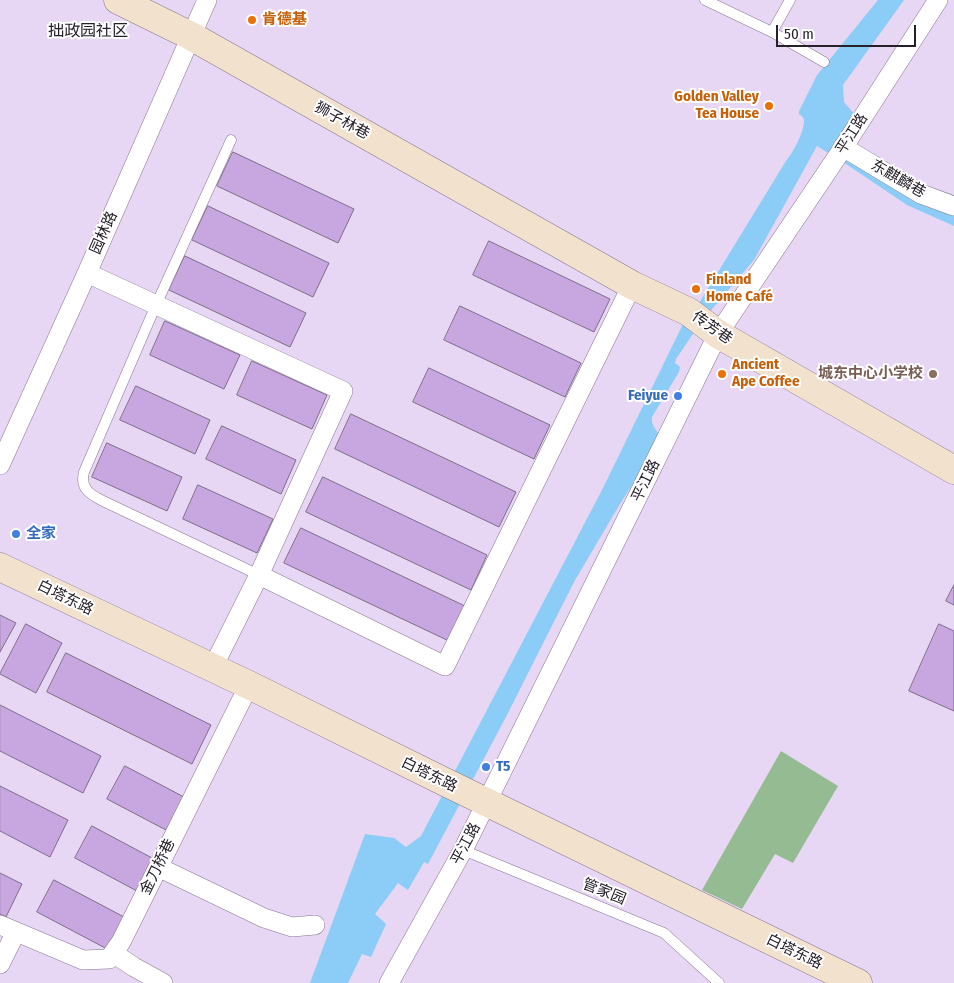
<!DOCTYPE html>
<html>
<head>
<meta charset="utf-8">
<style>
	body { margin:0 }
	#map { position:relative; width:954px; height:983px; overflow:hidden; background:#e7d7f4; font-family:"Fira Sans Condensed",sans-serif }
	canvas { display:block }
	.scale { position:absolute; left:776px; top:25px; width:140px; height:22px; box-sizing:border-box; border:2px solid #26202a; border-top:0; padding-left:6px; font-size:15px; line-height:18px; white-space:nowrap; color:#26202a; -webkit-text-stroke:4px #fff; paint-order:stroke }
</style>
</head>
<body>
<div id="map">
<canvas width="954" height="983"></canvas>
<div class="scale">50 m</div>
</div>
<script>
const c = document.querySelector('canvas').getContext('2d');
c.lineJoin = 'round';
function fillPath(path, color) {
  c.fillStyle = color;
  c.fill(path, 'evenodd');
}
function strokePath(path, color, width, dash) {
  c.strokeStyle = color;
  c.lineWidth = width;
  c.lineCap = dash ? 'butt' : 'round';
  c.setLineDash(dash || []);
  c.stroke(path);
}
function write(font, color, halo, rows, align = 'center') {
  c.font = font + ' "Fira Sans Condensed","Noto Sans SC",sans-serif';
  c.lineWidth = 4;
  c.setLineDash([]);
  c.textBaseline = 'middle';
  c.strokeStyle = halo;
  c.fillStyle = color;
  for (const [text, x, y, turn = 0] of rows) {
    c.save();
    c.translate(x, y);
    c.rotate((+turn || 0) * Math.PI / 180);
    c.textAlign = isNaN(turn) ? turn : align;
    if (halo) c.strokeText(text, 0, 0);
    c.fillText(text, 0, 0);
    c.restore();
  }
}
const green = new Path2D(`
	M781 751 838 786 793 863 775 854 742 909 702 890Z`);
const water = new Path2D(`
	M878 0H904L843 85 844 102 856 116 837 142 954 213V226L907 205 846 164 817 146 754 260 701 322 676 359 675 363 680 367 679 372 652 417C651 424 655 429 660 435L657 445 617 509 574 582 507 715 428 864 424 862 408 890 398 883 375 914 386 924 371 957 362 954 348 983H310L365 834 394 838 406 847 421 836 603 488 684 322 696 308 786 161C793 153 805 130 804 120 803 117 802 116 799 114V111L817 75Z`);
const building = new Path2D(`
	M233 152 354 209 338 243 217 186Z
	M208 206 329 263 313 297 192 240Z
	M489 241 610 299 594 332 473 275Z
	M185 256 306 313 290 347 169 290Z
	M460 306 581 363 565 397 444 340Z
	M165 321 240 355 224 389 150 355Z
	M252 361 327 395 312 429 237 395Z
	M429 368 550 425 534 459 413 402Z
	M136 386 210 420 195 454 120 420Z
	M351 414 516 492 499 527 335 449Z
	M222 426 296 460 281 494 206 459Z
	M107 443 182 477 167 511 92 477Z
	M323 477 487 555 471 590 306 512Z
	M198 485 273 519 257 553 183 519Z
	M301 528 465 606 449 641 284 563Z
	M954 585V605L946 601Z
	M0 615 16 623 0 652Z
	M26 624 62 643 36 693 0 674Z
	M939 624 954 631V711L909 691Z
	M66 653 211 725 192 764 47 692Z
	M0 705 101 756 83 793 0 751Z
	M125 766 184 797 166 830 107 799Z
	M0 786 68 820 50 857 0 831Z
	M92 826 154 859 137 891 75 858Z
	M0 873 22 884 6 917 0 914Z
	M54 880 126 918 109 950 37 912Z`);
const lane = new Path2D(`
	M705 0 772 32 824 62
	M772 32 790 0
	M231 140 156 305 84 472C80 488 89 494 103 501L259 575
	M463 850 664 933 719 983`);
const street = new Path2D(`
	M843 147 921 194 954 206
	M87 273 343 391 259 575 212 669
	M0 465 87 273 207 0
	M259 575 445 666 632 285
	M158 867 264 918 292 927 315 925
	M0 925 83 960 109 959 121 942 249 685
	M113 953 134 967 163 983
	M0 964 16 932
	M389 983 463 850 718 334 843 148 938 0`);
const secondary = new Path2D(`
	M118 0 191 36 632 285 689 312 718 334 954 470
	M0 567 249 685 447 783 858 983`);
const markers = [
	[252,20,5,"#e8710a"],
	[769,106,5,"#e8710a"],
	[696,289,5,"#e8710a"],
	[722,374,5,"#e8710a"],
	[933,374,5,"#8d6e63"],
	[678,396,5,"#3f7fe0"],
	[16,534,5,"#3f7fe0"],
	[486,767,5,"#3f7fe0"]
];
const foodNames = [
	["肯德基",262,20],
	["Golden Valley",759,97,"right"],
	["Tea House",759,114,"right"],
	["Finland",706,280],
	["Home Café",706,297],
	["Ancient",732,365],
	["Ape Coffee",732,382]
];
const streetNames = [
	["狮子林巷",342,121,29],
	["平江路",852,134,-57],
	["东麒麟巷",898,179,30],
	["园林路",104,233,-66],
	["传芳巷",712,328,35],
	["平江路",646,481,-64],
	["白塔东路",65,598,26],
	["白塔东路",429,775,26],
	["平江路",466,844,-62],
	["金刀桥巷",158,867,-64],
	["管家园",604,892,22],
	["白塔东路",794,952,26]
];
const educationNames = [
	["城东中心小学校",923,374]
];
const shopNames = [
	["Feiyue",668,396,"right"],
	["全家",26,534],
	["T5",496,767]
];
const neighbourhoodNames = [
	["拙政园社区",88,32]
];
fillPath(green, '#94bb91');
fillPath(water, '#8bcdf6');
fillPath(building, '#c8a6e0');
strokePath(building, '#7d6e88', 1);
strokePath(lane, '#867791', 11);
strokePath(street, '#867791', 20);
strokePath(secondary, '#867791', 29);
strokePath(lane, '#fff', 10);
strokePath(street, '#fff', 19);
strokePath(secondary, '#f2e1cc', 28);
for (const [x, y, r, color] of markers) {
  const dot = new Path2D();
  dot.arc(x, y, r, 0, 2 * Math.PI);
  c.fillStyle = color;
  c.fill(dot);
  strokePath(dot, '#fff', 2);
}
write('bold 15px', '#c56008', '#fff', foodNames, 'left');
write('15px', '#26202a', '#fff', streetNames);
write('bold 15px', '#785e54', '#fff', educationNames, 'right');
write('bold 15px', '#366cbe', '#fff', shopNames, 'left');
write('16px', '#26202a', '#fff', neighbourhoodNames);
</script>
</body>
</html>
